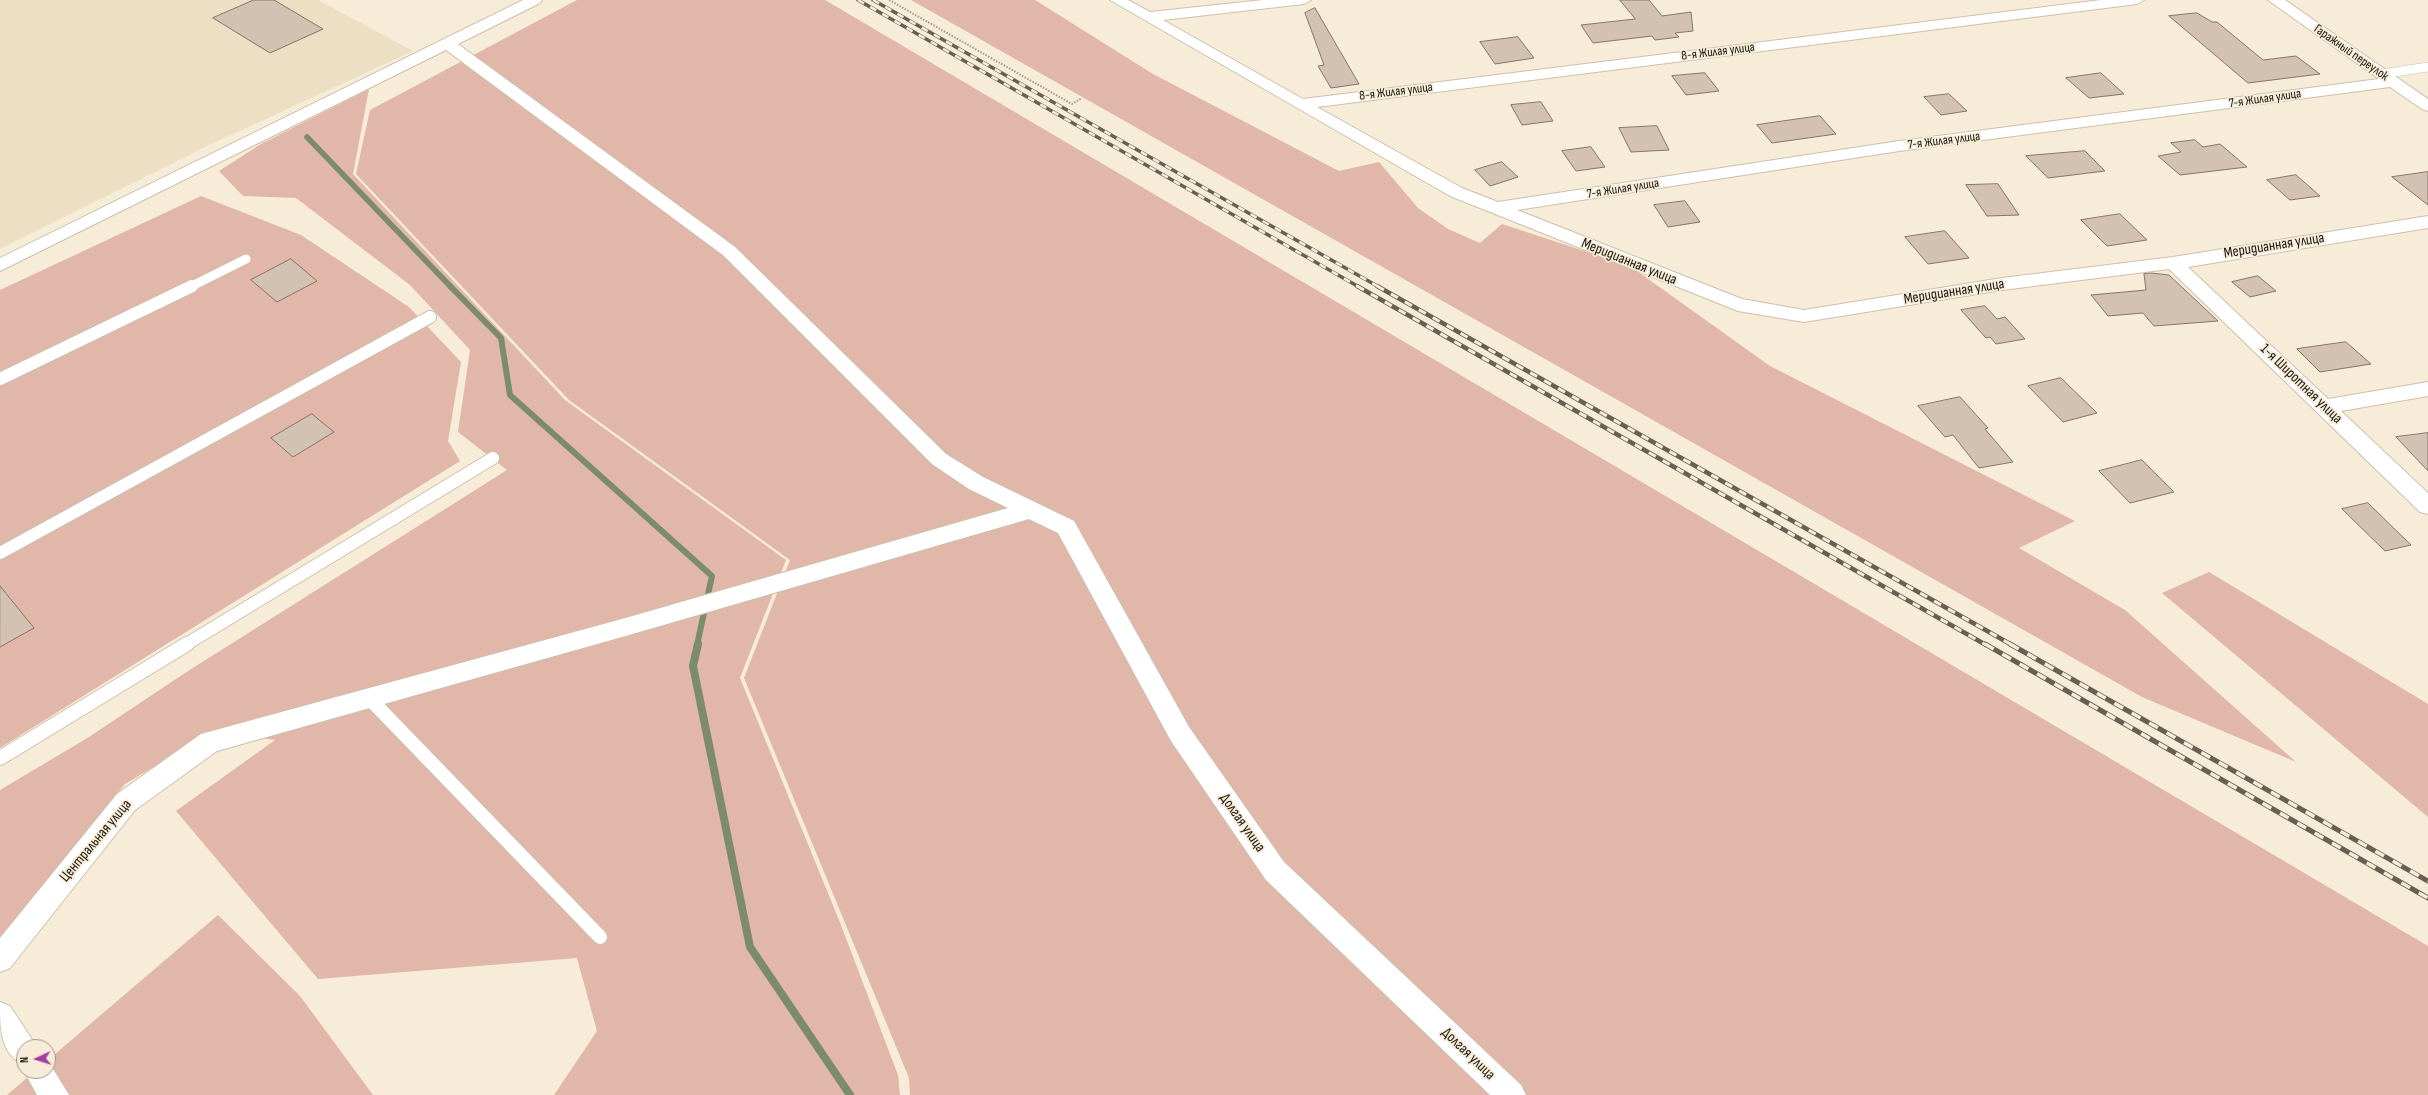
<!DOCTYPE html>
<html>
<head>
<meta charset="utf-8">
<style>
	body { margin:0 }
	#map { position:relative; width:2428px; height:1095px; overflow:hidden; background:#f6ecd8; font-family:"Sofia Sans Condensed",sans-serif }
	canvas { display:block }
	.north { position:absolute; left:16px; top:1039px; width:40px; height:40px; box-sizing:border-box; background:#f6ecd8; border:1px solid #9e9688; border-radius:50%; rotate:266deg; font-size:11px; font-weight:700; line-height:16px; text-align:center; color:#1a160f }
	.north::after { content:''; display:block; margin:auto; width:14px; height:18px; background:#a23ea3; clip-path:polygon(50% 0,100% 100%,50% 72%,0 100%) }
</style>
</head>
<body>
<div id="map">
<canvas width="2428" height="1095"></canvas>
<div class="north">N</div>
</div>
<script>
const c = document.querySelector('canvas').getContext('2d');
c.lineJoin = 'round';
function fillPath(path, color) {
  c.fillStyle = color;
  c.fill(path, 'evenodd');
}
function strokePath(path, color, width, dash) {
  c.strokeStyle = color;
  c.lineWidth = width;
  c.lineCap = dash ? 'butt' : 'round';
  c.setLineDash(dash || []);
  c.stroke(path);
}
function write(font, color, halo, rows, align = 'center') {
  c.font = font + ' "Sofia Sans Condensed",sans-serif';
  c.lineWidth = 3.5;
  c.setLineDash([]);
  c.textBaseline = 'middle';
  c.strokeStyle = halo;
  c.fillStyle = color;
  for (const [text, x, y, turn = 0] of rows) {
    c.save();
    c.translate(x, y);
    c.rotate((+turn || 0) * Math.PI / 180);
    c.textAlign = isNaN(turn) ? turn : align;
    if (halo) c.strokeText(text, 0, 0);
    c.fillText(text, 0, 0);
    c.restore();
  }
}
const built = new Path2D(`
	M0 0H318L413 51 203 148 0 249Z`);
const green = new Path2D(`
	M577 0H825L2428 946V1095H910L909 1078 744 678 790 560 569 400 356 174 370 110Z
	M911 0H1035L1153 74 1339 171 1379 162 1418 208 1448 229 1480 243 1502 224 1630 266 1770 366 2075 521 2019 548 2125 610 2296 762 2142 697Z
	M369 89 353 174 565 400 786 560 740 678 839 920 898 1075 900 1095H554L597 1031 577 958 318 979 176 811 275 740 212 732 125 784 0 939V790L89 737 188 671 507 470 458 432 470 350 410 285 296 198 243 196 219 171 261 144Z
	M201 196 301 235 409 307 461 362 448 441 460 461 0 748V290Z
	M2209 572 2428 704V817L2162 593Z
	M218 915 300 996 373 1095H7L35 1071H48V1060Z`);
const streamFar2 = new Path2D(`
	M307 137 451 287`);
const streamFar1 = new Path2D(`
	M450 286 501 338 510 395 712 576 697 645`);
const stream = new Path2D(`
	M698 644 693 666 750 947 850 1095`);
const building = new Path2D(`
	M254 0H274L323 29 270 53 213 18Z
	M1620 0H1649L1662 16 1691 12 1693 31 1675 33 1679 37 1655 40 1652 36 1593 43 1581 25 1635 19Z
	M1315 8 1359 84 1331 88 1318 66 1324 65 1305 13Z
	M2197 13 2212 22H2217L2263 60 2296 56 2320 74 2248 83 2169 16Z
	M1518 37 1534 58 1495 64 1480 42Z
	M1705 73 1719 91 1686 95 1672 76Z
	M2101 73 2124 94 2089 98 2066 78Z
	M1949 94 1967 111 1941 115 1924 97Z
	M1541 102 1553 121 1522 125 1511 105Z
	M1820 116 1836 134 1772 143 1757 125Z
	M1657 126 1669 150 1631 152 1619 128Z
	M2195 140 2203 147 2220 144 2247 167 2180 175 2158 156 2181 152 2171 143Z
	M1591 147 1605 167 1576 171 1562 151Z
	M2085 151 2105 171 2048 178 2026 156Z
	M1502 162 1518 177 1490 186 1475 170Z
	M2428 172V205L2392 177Z
	M2296 175 2320 196 2290 200 2267 180Z
	M1998 184 2019 215 1987 216 1966 185Z
	M1685 201 1700 222 1668 227 1654 205Z
	M2120 214 2147 240 2107 246 2081 220Z
	M1945 231 1969 258 1928 264 1905 237Z
	M291 259 317 281 277 302 251 280Z
	M2151 273 2169 275 2218 321 2154 326 2143 313 2108 316 2091 295 2146 290 2144 274Z
	M2258 276 2276 291 2250 297 2232 282Z
	M1985 306 1997 319 2005 317 2025 339 1996 344 1990 337 1986 338 1961 310Z
	M2346 342 2371 364 2320 372 2297 349Z
	M2061 378 2097 413 2063 422 2028 386Z
	M1960 397 1988 428 1985 429 2013 462 1979 468 1953 435 1945 437 1918 406Z
	M312 414 334 432 293 457 271 438Z
	M2428 433V471L2396 437Z
	M2142 460 2174 492 2130 503 2099 471Z
	M2368 503 2411 545 2385 551 2342 509Z
	M0 586 34 628 0 647Z`);
const path = new Path2D(`
	M889 0 1072 104 1082 98`);
const laneFar2 = new Path2D(`
	M2382 74 2428 67
	M190 287 246 259`);
const laneFar1 = new Path2D(`
	M0 379 192 286
	M0 553 430 317
	M185 645 493 458`);
const lane = new Path2D(`
	M369 698 600 937
	M0 758 187 644`);
const street = new Path2D(`
	M523 0H542L540 3 458 44 735 247 946 454 983 477 1074 521 1189 727 1284 862 1521 1085 1526 1095H1490L1266 880 1171 741 1058 533 1029 519 622 637 217 751 135 810 10 968 0 972V938L117 794 201 734 622 619 1008 508 969 489 932 464 723 255 446 50 0 271V258Z
	M1110 0H1128L1150 12 1263 0H1311L1304 4 1163 20 1303 99 2101 0H2144L2137 4 1317 107 1462 188 1498 202 1899 141 2379 79 2268 0H2285L2428 99V111L2422 109 2390 87 1899 151 1517 210 1742 299 1804 310 2002 278 2173 257 2428 216V228L2188 267 2328 399 2428 382V396L2341 411 2428 493V514L2420 512 2169 269 2002 290 1804 322 1738 311 1450 196Z
	M0 1002 10 1006 37 1047H24V1065C0 1054 0 1028 0 1002Z
	M48 1061 69 1095H37L24 1071V1070L48 1071Z`);
const railFar2 = new Path2D(`
	M858 0 1359 287
	M873 0 1379 287`);
const railFar1 = new Path2D(`
	M1357 286 1986 645
	M1377 286 2012 645`);
const rail = new Path2D(`
	M1985 644 2428 898
	M2010 644 2428 881`);
const farStreetnames = [
	["8-я Жилая улица",1718,52,-7],
	["Гаражный переулок",2351,53,35],
	["8-я Жилая улица",1396,92,-7],
	["7-я Жилая улица",2265,99,-8],
	["7-я Жилая улица",1944,141,-7],
	["7-я Жилая улица",1623,189,-9]
];
const streetNames = [
	["Меридианная улица",2274,246,-9],
	["Меридианная улица",1629,262,22],
	["Меридианная улица",1954,292,-9],
	["1-я Широтная улица",2301,384,44],
	["Долгая улица",1242,823,55],
	["Центральная улица",96,841,-50],
	["Долгая улица",1468,1054,44]
];
fillPath(built, '#ecdfc4');
fillPath(green, '#e1b7aa');
strokePath(streamFar2, '#7c8c6b', 5.5);
strokePath(streamFar1, '#7c8c6b', 6);
strokePath(stream, '#7c8c6b', 8);
fillPath(building, '#d3c1b2');
strokePath(building, '#857567', 1);
strokePath(laneFar2, '#cbc1ae', 10);
strokePath(laneFar1, '#cbc1ae', 14);
strokePath(lane, '#cbc1ae', 16);
strokePath(street, '#cbc1ae', 2);
strokePath(path, '#a29a8b', 2, [1.5, 1.5]);
strokePath(laneFar2, '#fff', 9);
strokePath(laneFar1, '#fff', 12);
strokePath(lane, '#fff', 14);
fillPath(street, '#fff');
strokePath(railFar2, '#666054', 3.5);
strokePath(railFar1, '#666054', 4.5);
strokePath(rail, '#666054', 5);
strokePath(railFar2, '#f6ecd8', 2.5, [7]);
strokePath(railFar1, '#f6ecd8', 3, [8]);
strokePath(rail, '#f6ecd8', 3.5, [10]);
write('13px', '#1a160f', '#f6ecd8', farStreetnames);
write('15px', '#1a160f', '#f6ecd8', streetNames);
</script>
</body>
</html>
